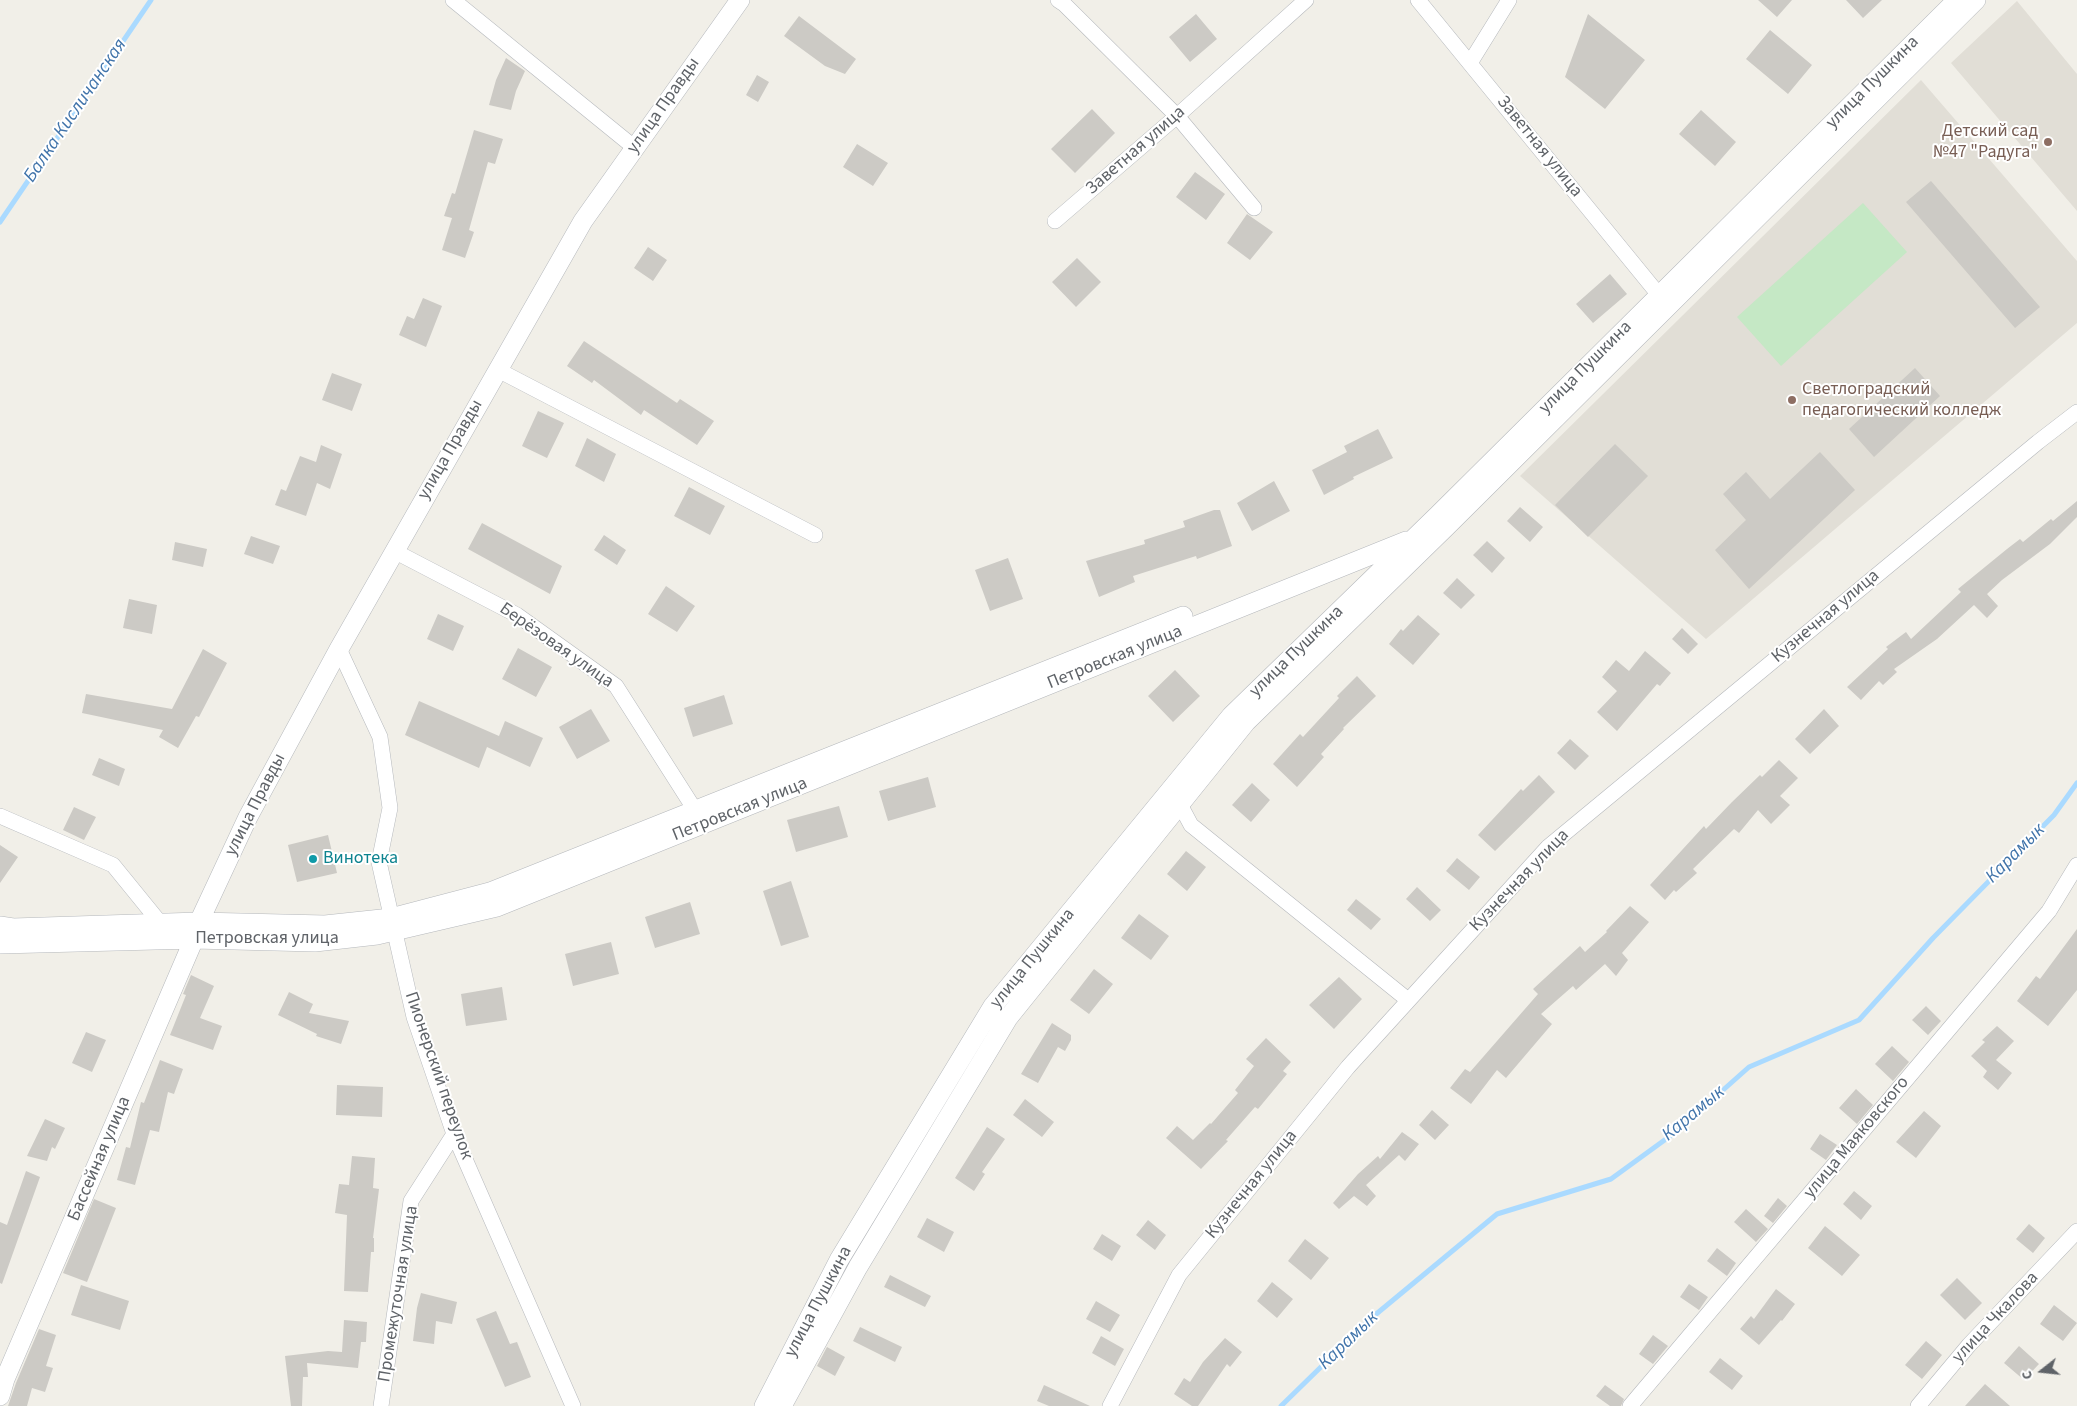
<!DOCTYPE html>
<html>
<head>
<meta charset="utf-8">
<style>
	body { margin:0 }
	#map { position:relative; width:2077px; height:1406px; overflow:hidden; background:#f1efe8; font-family:"Source Sans 3",sans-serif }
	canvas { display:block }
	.north { position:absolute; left:2017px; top:1346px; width:50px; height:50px; -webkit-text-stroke:4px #fff; paint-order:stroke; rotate:254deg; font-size:14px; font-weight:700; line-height:20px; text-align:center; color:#5f6368 }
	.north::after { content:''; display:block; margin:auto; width:18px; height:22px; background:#5f6368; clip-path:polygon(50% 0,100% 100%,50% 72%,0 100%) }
</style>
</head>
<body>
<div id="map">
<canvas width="2077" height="1406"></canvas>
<div class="north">С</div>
</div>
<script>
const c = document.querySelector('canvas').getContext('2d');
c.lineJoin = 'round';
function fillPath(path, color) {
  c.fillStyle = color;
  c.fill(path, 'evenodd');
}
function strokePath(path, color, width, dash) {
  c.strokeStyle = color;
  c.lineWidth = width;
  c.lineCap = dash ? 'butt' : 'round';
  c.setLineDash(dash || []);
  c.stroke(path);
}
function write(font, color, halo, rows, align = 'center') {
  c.font = font + ' "Source Sans 3",sans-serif';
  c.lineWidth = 4;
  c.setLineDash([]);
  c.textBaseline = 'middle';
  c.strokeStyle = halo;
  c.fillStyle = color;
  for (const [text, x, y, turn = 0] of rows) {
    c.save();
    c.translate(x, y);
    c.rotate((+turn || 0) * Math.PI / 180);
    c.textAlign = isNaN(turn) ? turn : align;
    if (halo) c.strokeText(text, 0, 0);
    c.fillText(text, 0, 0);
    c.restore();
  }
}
const education = new Path2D(`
	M2017 1 2077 74V211L1951 63Z
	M1921 80 2077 261V323L1706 639 1520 476Z`);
const green = new Path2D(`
	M1863 203 1907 252 1781 366 1737 317Z`);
const stream = new Path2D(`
	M0 222 151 0
	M1281 1406 1369 1320 1497 1214 1611 1179 1677 1131 1749 1067 1859 1020 1933 938 2054 815 2077 783`);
const building = new Path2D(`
	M1758 0H1792L1777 17Z
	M1846 0H1882L1863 18Z
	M1196 14 1217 39 1190 62 1169 37Z
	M1588 14 1645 60 1605 109 1565 77Z
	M799 16 856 59 845 74 825 66 784 36Z
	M1770 30 1812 65 1788 94 1746 59Z
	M506 58 525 71 516 91 511 110 489 105 496 80Z
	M757 75 769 82 758 102 746 95Z
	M1092 109 1115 133 1075 173 1051 149Z
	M1701 110 1736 142 1715 166 1679 134Z
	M474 130 503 139 495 164 488 162 469 230 474 232 465 258 442 250 452 218 444 216 452 193 455 194Z
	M857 144 888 163 873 186 843 167Z
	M1195 172 1225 194 1206 220 1176 197Z
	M1931 181 2040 307 2015 328 1906 202Z
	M1247 214 1273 232 1250 260 1227 243Z
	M648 247 667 260 653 281 634 268Z
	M1077 258 1101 282 1076 307 1052 282Z
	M1610 274 1627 294 1593 323 1576 304Z
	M423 298 442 306 426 347 399 335 407 316 414 319Z
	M584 341 677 403 680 399 714 421 697 445 644 410 641 415 594 380 592 383 567 366Z
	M1915 368 1940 396 1874 457 1849 429Z
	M332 373 362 384 352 411 322 400Z
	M538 411 564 423 547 458 522 446Z
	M1378 429 1393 458 1353 477 1354 479 1324 495 1312 470 1347 452 1344 446Z
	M587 438 616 454 604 482 575 466Z
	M1615 444 1648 476 1588 537 1555 505Z
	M321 445 342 454 330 489 317 483 306 516 275 505 281 489 286 491 300 456 316 462Z
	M1820 452 1855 490 1749 589 1715 550 1746 520 1723 494 1746 472 1770 499Z
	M1274 481 1290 511 1252 531 1237 503Z
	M689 487 725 506 710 535 674 516Z
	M2077 501V517L2050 544 2002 580 1987 594 1998 606 1987 618 1974 605 1937 639 1894 669 1897 672 1883 685 1879 681 1861 700 1847 687 1888 649 1886 647 1906 632 1911 639 1961 592 1958 589 2007 549 2020 539 2023 542 2051 519 2053 521Z
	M1520 507 1543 527 1530 542 1507 521Z
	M1214 510H1220L1232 546 1197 559 1196 556 1133 576 1135 582 1099 597 1086 561 1145 544 1144 540 1185 527 1183 521Z
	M482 523 562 566 550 594 468 549Z
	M604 535 626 550 617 565 594 550Z
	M251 536 280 546 273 564 244 554Z
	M1487 541 1505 558 1492 573 1473 555Z
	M175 542 207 549 203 567 172 560Z
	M1008 558 1023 599 990 611 975 570Z
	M1457 578 1475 595 1461 609 1443 593Z
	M666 586 695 606 677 632 648 614Z
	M129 599 157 605 152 634 123 628Z
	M438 614 464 626 453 651 427 639Z
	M1418 615 1440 634 1413 665 1389 644 1401 629 1403 631Z
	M1682 628 1698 644 1688 654 1672 639Z
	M518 648 552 667 536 697 502 679Z
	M203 649 227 663 199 717 196 716 178 748 159 737 163 730 82 713 86 694 172 709Z
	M1645 651 1671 673 1660 686 1657 684 1617 731 1597 712 1617 691 1602 677 1616 660 1629 671Z
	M1175 670 1200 696 1173 722 1148 696Z
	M1357 676 1376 696 1343 728 1344 729 1321 754 1324 757 1297 787 1273 764 1300 734 1303 737 1339 698 1337 696Z
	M724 695 733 724 693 737 684 708Z
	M419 701 499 736 505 721 543 738 530 767 487 747 479 768 405 735Z
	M591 709 610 741 577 759 559 727Z
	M1824 709 1839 726 1810 754 1795 739Z
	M1570 739 1589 756 1575 770 1557 753Z
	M99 758 125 769 119 786 92 775Z
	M1779 760 1798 778 1780 796 1790 805 1771 824 1758 810 1739 833 1734 829 1693 869 1697 873 1676 892 1674 890 1665 900 1650 885 1704 826 1706 829 1732 802 1760 775 1762 777Z
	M1539 775 1555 792 1495 851 1478 835 1521 789 1523 791Z
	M928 777 936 807 888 821 879 791Z
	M1252 783 1270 800 1251 822 1232 805Z
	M839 806 848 837 796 852 787 820Z
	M74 807 96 817 84 840 63 830Z
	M328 835 337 873 297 882 288 845Z
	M0 845 18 857 0 883Z
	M1186 851 1206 867 1187 891 1167 874Z
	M1457 858 1480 877 1469 890 1446 871Z
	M791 881 809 937 781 946 763 891Z
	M1417 887 1441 910 1430 921 1406 899Z
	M1356 899 1381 919 1371 930 1347 910Z
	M690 902 700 934 655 948 645 917Z
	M1630 906 1649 922 1622 953 1628 960 1616 976 1605 964 1576 990 1573 986 1541 1014 1552 1024 1506 1078 1497 1070 1471 1104 1450 1088 1465 1069 1470 1072 1538 994 1533 989 1580 946 1585 952 1607 932 1606 931Z
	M1139 914 1169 936 1151 960 1121 938Z
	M2077 929V990L2048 1026 2017 1001 2036 976 2040 979Z
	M611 942 619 974 573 986 565 954Z
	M1094 969 1113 984 1089 1014 1070 1000Z
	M191 975 214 986 200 1018 222 1026 213 1050 170 1035 186 995 183 994Z
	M1339 977 1362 999 1334 1029 1309 1005Z
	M502 987 507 1020 466 1026 461 994Z
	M289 992 313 1004 309 1013 349 1021 341 1044 316 1036 317 1034 278 1015Z
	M1926 1006 1941 1021 1928 1035 1912 1020Z
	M1052 1023 1071 1035V1040L1065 1051 1058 1047 1038 1083 1021 1074Z
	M1997 1026 2014 1041 1996 1060 2012 1073 1998 1090 1983 1077 1987 1071 1971 1056 1985 1042 1982 1040Z
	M86 1032 106 1040 92 1072 72 1063Z
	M1266 1038 1291 1062 1283 1071 1287 1074 1258 1109 1255 1107 1226 1140 1228 1141 1201 1169 1166 1138 1177 1126 1193 1140 1210 1123 1211 1124 1238 1093 1235 1090 1254 1066 1246 1059Z
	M1892 1046 1909 1062 1893 1081 1875 1064Z
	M160 1060 183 1069 174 1094 168 1092 159 1132 150 1130 135 1185 117 1180 126 1147 130 1148 141 1102 144 1103Z
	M337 1085 383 1087 382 1117 336 1115Z
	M1856 1089 1873 1105 1857 1124 1839 1108Z
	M1025 1099 1054 1122 1042 1137 1013 1115Z
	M1432 1110 1449 1125 1435 1140 1419 1125Z
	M1924 1111 1941 1126 1916 1158 1896 1142Z
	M45 1119 65 1128 55 1149 52 1147 47 1161 27 1156Z
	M987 1127 1005 1139 982 1172 985 1174 974 1191 955 1178Z
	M1402 1132 1419 1144 1405 1161 1399 1155 1366 1185 1376 1196 1367 1206 1354 1196 1339 1209 1333 1203 1358 1174 1378 1156 1380 1159Z
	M1820 1134 1837 1145 1826 1160 1810 1149Z
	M352 1156 375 1158 373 1188 379 1189 373 1238H374V1252H371L368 1292 344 1291 347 1215 335 1213 339 1184 349 1185Z
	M26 1171 40 1177 2 1284 0 1283V1222L7 1225Z
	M1854 1191 1872 1206 1861 1220 1843 1204Z
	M1778 1198 1787 1206 1773 1223 1764 1216Z
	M94 1199 116 1208 87 1282 63 1273Z
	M1746 1209 1768 1229 1756 1242 1734 1222Z
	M927 1218 954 1232 944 1252 917 1237Z
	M1148 1220 1166 1235 1155 1250 1136 1235Z
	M2029 1224 2045 1238 2033 1253 2016 1239Z
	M1825 1226 1860 1255 1842 1276 1808 1248Z
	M1102 1234 1121 1246 1112 1261 1093 1249Z
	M1305 1239 1329 1258 1311 1280 1288 1261Z
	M1717 1248 1736 1263 1727 1276 1707 1261Z
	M890 1275 931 1296 925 1307 884 1287Z
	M1957 1278 1982 1303 1965 1320 1940 1295Z
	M1272 1282 1293 1299 1277 1318 1257 1301Z
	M1689 1284 1708 1297 1699 1310 1680 1297Z
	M81 1285 129 1301 120 1330 71 1315Z
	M1776 1289 1795 1304 1782 1321 1781 1320 1759 1345 1740 1329 1751 1316 1754 1319Z
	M421 1293 457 1302 452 1324 436 1321 434 1344 413 1341 417 1308Z
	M1096 1301 1120 1315 1110 1332 1086 1319Z
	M2054 1305 2077 1323 2063 1341 2040 1324Z
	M496 1311 510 1344 517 1342 531 1377 505 1387 476 1319Z
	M344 1320 367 1322 366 1342H361L358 1368 307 1363 308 1377H303L302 1406H291L285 1356 328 1351 342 1352Z
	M860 1327 902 1347 895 1362 853 1341Z
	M39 1329 56 1335 46 1366 53 1368 45 1392 32 1388 27 1406H8L16 1383Z
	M1653 1335 1668 1346 1653 1364 1639 1354Z
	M1101 1336 1124 1349 1115 1366 1092 1353Z
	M1225 1338 1242 1352 1230 1367 1227 1364 1198 1406H1192L1174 1394 1184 1378 1190 1382 1203 1362Z
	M1926 1341 1942 1355 1922 1379 1905 1365Z
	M2019 1346 2039 1364 2024 1380 2004 1363Z
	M827 1347 845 1357 835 1376 817 1366Z
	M1720 1358 1743 1376 1732 1390 1709 1372Z
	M1985 1384 2010 1406H1965Z
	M1044 1385 1090 1406H1049L1037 1401Z
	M1605 1385 1624 1399 1621 1406H1610L1596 1396Z`);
const minor = new Path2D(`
	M453 0 635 148
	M1058 0 1064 4 1177 116 1254 208
	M1418 0 1659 295
	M1470 63 1509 0
	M1055 221 1177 116 1306 0
	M498 370 815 535
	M394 551 517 615 616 686 695 810
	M339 649 380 737 390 808 379 862 414 1017 454 1134 573 1406
	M1176 797 1191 825 1408 1000
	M0 816 113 865 161 924
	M381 1406 411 1201 454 1134
	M1110 1406 1179 1275 1348 1067 1548 847 2038 442 2077 412
	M1630 1406 2049 911 2077 865
	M1918 1406 1969 1345 2077 1231`);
const tertiary = new Path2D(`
	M0 926 13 928 199 922 325 925 391 918 490 892 1183 616
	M0 944 194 939 315 942 377 935 497 907 1406 541
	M0 1396 5 1379 194 939 199 922 248 817 339 649 583 221 740 0
	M764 1406 839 1260 993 1006 1231 716 1438 515 1957 0
	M782 1406 858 1267 1008 1018 1246 722 1447 526 1976 0`);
const markers = [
	[2048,142,5,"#8d6e63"],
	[1792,400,5,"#8d6e63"],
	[313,859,5,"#0f9aa8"]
];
const streetNames = [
	["улица Пушкина",1873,83,-45],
	["улица Правды",664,106,-55],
	["Заветная улица",1539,147,51],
	["Заветная улица",1136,151,-41],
	["улица Пушкина",1586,368,-45],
	["улица Правды",451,450,-60],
	["Кузнечная улица",1826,617,-40],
	["Берёзовая улица",556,646,35],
	["улица Пушкина",1297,652,-44],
	["Петровская улица",1115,658,-22],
	["улица Правды",256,805,-63],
	["Петровская улица",740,810,-22],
	["Кузнечная улица",1520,881,-46],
	["Петровская улица",267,939],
	["улица Пушкина",1033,959,-51],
	["Пионерский переулок",438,1076,71],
	["улица Маяковского",1857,1138,-50],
	["Бассейная улица",100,1159,-67],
	["Кузнечная улица",1252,1185,-51],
	["Промежуточная улица",399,1294,-81],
	["улица Пушкина",819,1302,-62],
	["улица Чкалова",1996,1318,-47]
];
const educationNames = [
	["Детский сад",2038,132],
	["№47 \"Радуга\"",2038,153],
	["Светлоградский",1802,390,"left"],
	["педагогический колледж",1802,411,"left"]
];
const cultureNames = [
	["Винотека",323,859]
];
const waterNames = [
	["Балка Кисличанская",76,111,-56],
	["Карамык",2016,854,-45],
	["Карамык",1694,1114,-40],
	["Карамык",1349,1341,-44]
];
fillPath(education, '#e1ded6');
fillPath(green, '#c5e8c5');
strokePath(stream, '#aadaff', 5);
fillPath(building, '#cccac5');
strokePath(minor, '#b5b8bc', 16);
strokePath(tertiary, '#b5b8bc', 20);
strokePath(minor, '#fff', 15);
strokePath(tertiary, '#fff', 19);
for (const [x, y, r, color] of markers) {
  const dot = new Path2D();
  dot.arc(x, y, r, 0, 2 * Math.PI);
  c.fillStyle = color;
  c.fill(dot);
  strokePath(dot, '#fff', 2);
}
write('18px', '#5f6368', '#fff', streetNames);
write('18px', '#785e54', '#fff', educationNames, 'right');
write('18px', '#0d838f', '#fff', cultureNames, 'left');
write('italic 19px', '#4174aa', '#fff', waterNames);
</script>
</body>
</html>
